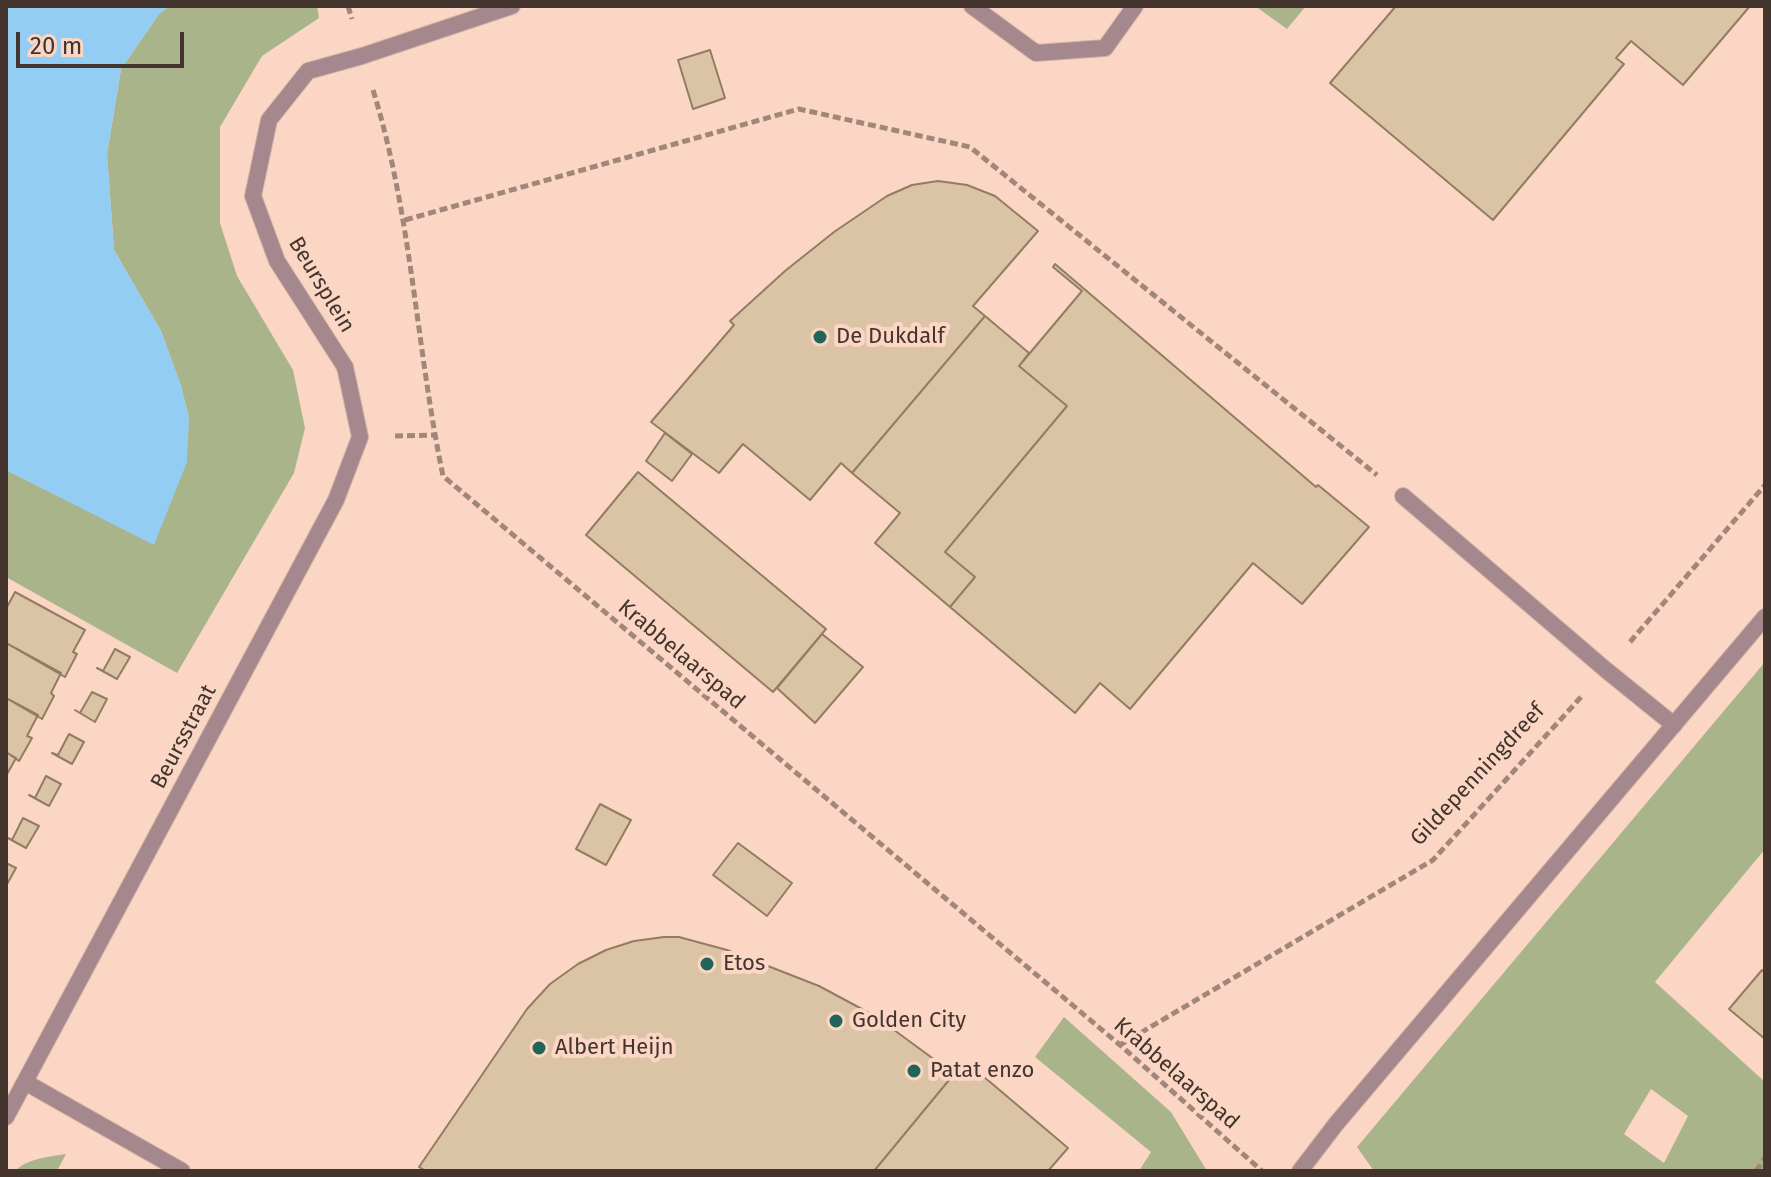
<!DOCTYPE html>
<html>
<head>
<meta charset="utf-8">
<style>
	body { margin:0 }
	#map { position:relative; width:1771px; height:1177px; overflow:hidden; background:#fcd6c5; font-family:"Fira Sans",sans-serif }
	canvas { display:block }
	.frame { position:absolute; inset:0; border:8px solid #43352e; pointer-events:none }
	.scale { position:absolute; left:16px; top:32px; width:168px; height:36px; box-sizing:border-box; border:4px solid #43352e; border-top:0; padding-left:10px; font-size:24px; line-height:28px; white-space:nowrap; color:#43352e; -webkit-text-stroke:6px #fcd6c5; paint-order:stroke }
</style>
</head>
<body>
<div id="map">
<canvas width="1771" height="1177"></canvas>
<div class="frame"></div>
<div class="scale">20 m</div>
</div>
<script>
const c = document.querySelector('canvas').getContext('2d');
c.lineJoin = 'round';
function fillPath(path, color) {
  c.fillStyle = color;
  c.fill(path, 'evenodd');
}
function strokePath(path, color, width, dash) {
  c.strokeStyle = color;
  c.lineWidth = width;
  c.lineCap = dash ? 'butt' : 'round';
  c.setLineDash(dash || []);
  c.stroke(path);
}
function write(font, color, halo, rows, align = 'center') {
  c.font = font + ' "Fira Sans",sans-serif';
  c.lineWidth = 8;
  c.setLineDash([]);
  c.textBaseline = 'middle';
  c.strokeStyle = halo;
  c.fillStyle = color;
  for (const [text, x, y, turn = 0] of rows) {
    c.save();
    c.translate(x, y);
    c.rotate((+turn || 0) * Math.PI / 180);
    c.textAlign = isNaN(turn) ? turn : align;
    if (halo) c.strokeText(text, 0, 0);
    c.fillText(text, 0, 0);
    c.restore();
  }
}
const green = new Path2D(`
	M169 6H317L319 18 262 56 220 127V223L237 276 293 370 305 428 294 473 177 673 6 577V470L154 544 189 418 181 386 161 331 114 250 107 154 121 69 159 14Z
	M1255 6H1306L1287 29Z
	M1765 662V849L1655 982 1765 1082V1171H1374L1357 1147ZM1651 1089 1688 1116 1664 1163 1624 1134Z
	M1064 1017 1171 1112 1207 1171H1139L1151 1152 1035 1057Z
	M66 1154 57 1171H15C28 1158 49 1157 66 1154Z`);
const water = new Path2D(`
	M6 6H169L159 14 121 69 107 154 114 250 161 331 181 386 189 418 187 462 154 545 6 470Z`);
const building = new Path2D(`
	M1396 6H1750L1683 85 1631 41 1616 58 1624 64 1493 220 1330 83Z
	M710 50 725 98 693 109 678 60Z
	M938 181 967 185 995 196 1038 231 973 306 985 316 852 473 841 463 810 500 743 444 719 473 651 422 734 325 730 321 785 271 834 232 887 196 912 185Z
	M1055 264 1316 487 1318 485 1369 527 1302 604 1253 563 1130 709 1100 683 1075 713 950 607 975 577 945 552 1067 406 1019 366 1082 291 1053 267Z
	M985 316 1029 353 1019 366 1067 406 945 552 975 577 950 607 875 543 900 513 852 473Z
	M665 433 692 454 672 481 646 461Z
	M638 472 826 629 773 692 586 535Z
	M15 592 85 630 73 652 77 654 65 677 6 643V609Z
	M822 634 863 667 815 723 777 688Z
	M6 643 61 673 51 693 54 696 42 719 6 698Z
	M115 649 130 657 117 679 97 668 103 671Z
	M92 692 107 699 95 722 75 710 80 713Z
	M6 698 38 715 27 736 32 738 19 761 6 752Z
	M69 734 84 742 72 764 52 753 58 755Z
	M6 752 16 758 6 776Z
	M46 776 61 784 49 806 29 795 35 798Z
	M600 804 631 820 606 865 576 849Z
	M23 818 39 826 26 848 6 837 12 840Z
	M738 843 792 883 767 916 713 875Z
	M6 863 16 868 6 886Z
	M664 937H679L727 950 819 986 875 1016 954 1074 874 1171H426L419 1167 527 1009 550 984 578 964 606 950 634 941Z
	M1762 970 1765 973V1039L1729 1009Z
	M970 1065 1068 1148 1048 1171H874L954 1074 959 1079Z`);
const path = new Path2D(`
	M348 6 352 19
	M373 90C412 216 416 347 443 476L1120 1045 1262 1171
	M405 220 799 109 970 147 1377 475
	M395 436 434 435
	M1630 642 1765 485
	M1120 1045 1433 860 1581 697
	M1756 1171 1765 1158`);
const service = new Path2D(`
	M972 6 1036 53 1105 48 1135 6
	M345 367 277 261 253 196 269 120 308 71 362 56 512 6
	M1403 496 1606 670 1674 725`);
const minor = new Path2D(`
	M25 1082 182 1171
	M6 1117 336 500 360 437 345 367`);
const tertiary = new Path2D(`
	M1300 1171 1336 1124 1765 617`);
const markers = [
	[820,337,8,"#1f6558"],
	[707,964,8,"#1f6558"],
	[836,1021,8,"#1f6558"],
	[539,1048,8,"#1f6558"],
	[914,1071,8,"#1f6558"]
];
const streetNames = [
	["Beursplein",321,285,59],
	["Krabbelaarspad",681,655,40],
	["Beursstraat",184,737,-62],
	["Gildepenningdreef",1478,775,-47],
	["Krabbelaarspad",1176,1074,41]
];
const poiNames = [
	["De Dukdalf",836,337],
	["Etos",723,964],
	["Golden City",852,1021],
	["Albert Heijn",555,1048],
	["Patat enzo",930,1071]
];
fillPath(green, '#aab48a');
fillPath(water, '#93cdf3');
fillPath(building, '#dbc4a6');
strokePath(building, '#927d61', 2);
strokePath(service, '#d3b3a4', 18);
strokePath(minor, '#d3b3a4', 18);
strokePath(tertiary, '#d3b3a4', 18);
strokePath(path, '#a1867a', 5, [8, 4]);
strokePath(service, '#a5888e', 16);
strokePath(minor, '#a5888e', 16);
strokePath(tertiary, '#a5888e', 16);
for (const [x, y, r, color] of markers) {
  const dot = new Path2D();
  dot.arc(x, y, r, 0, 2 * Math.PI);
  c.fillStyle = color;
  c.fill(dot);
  strokePath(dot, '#fcd6c5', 3);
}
write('22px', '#43352e', '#fcd6c5', streetNames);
write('22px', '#43352e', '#fcd6c5', poiNames, 'left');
</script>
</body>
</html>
